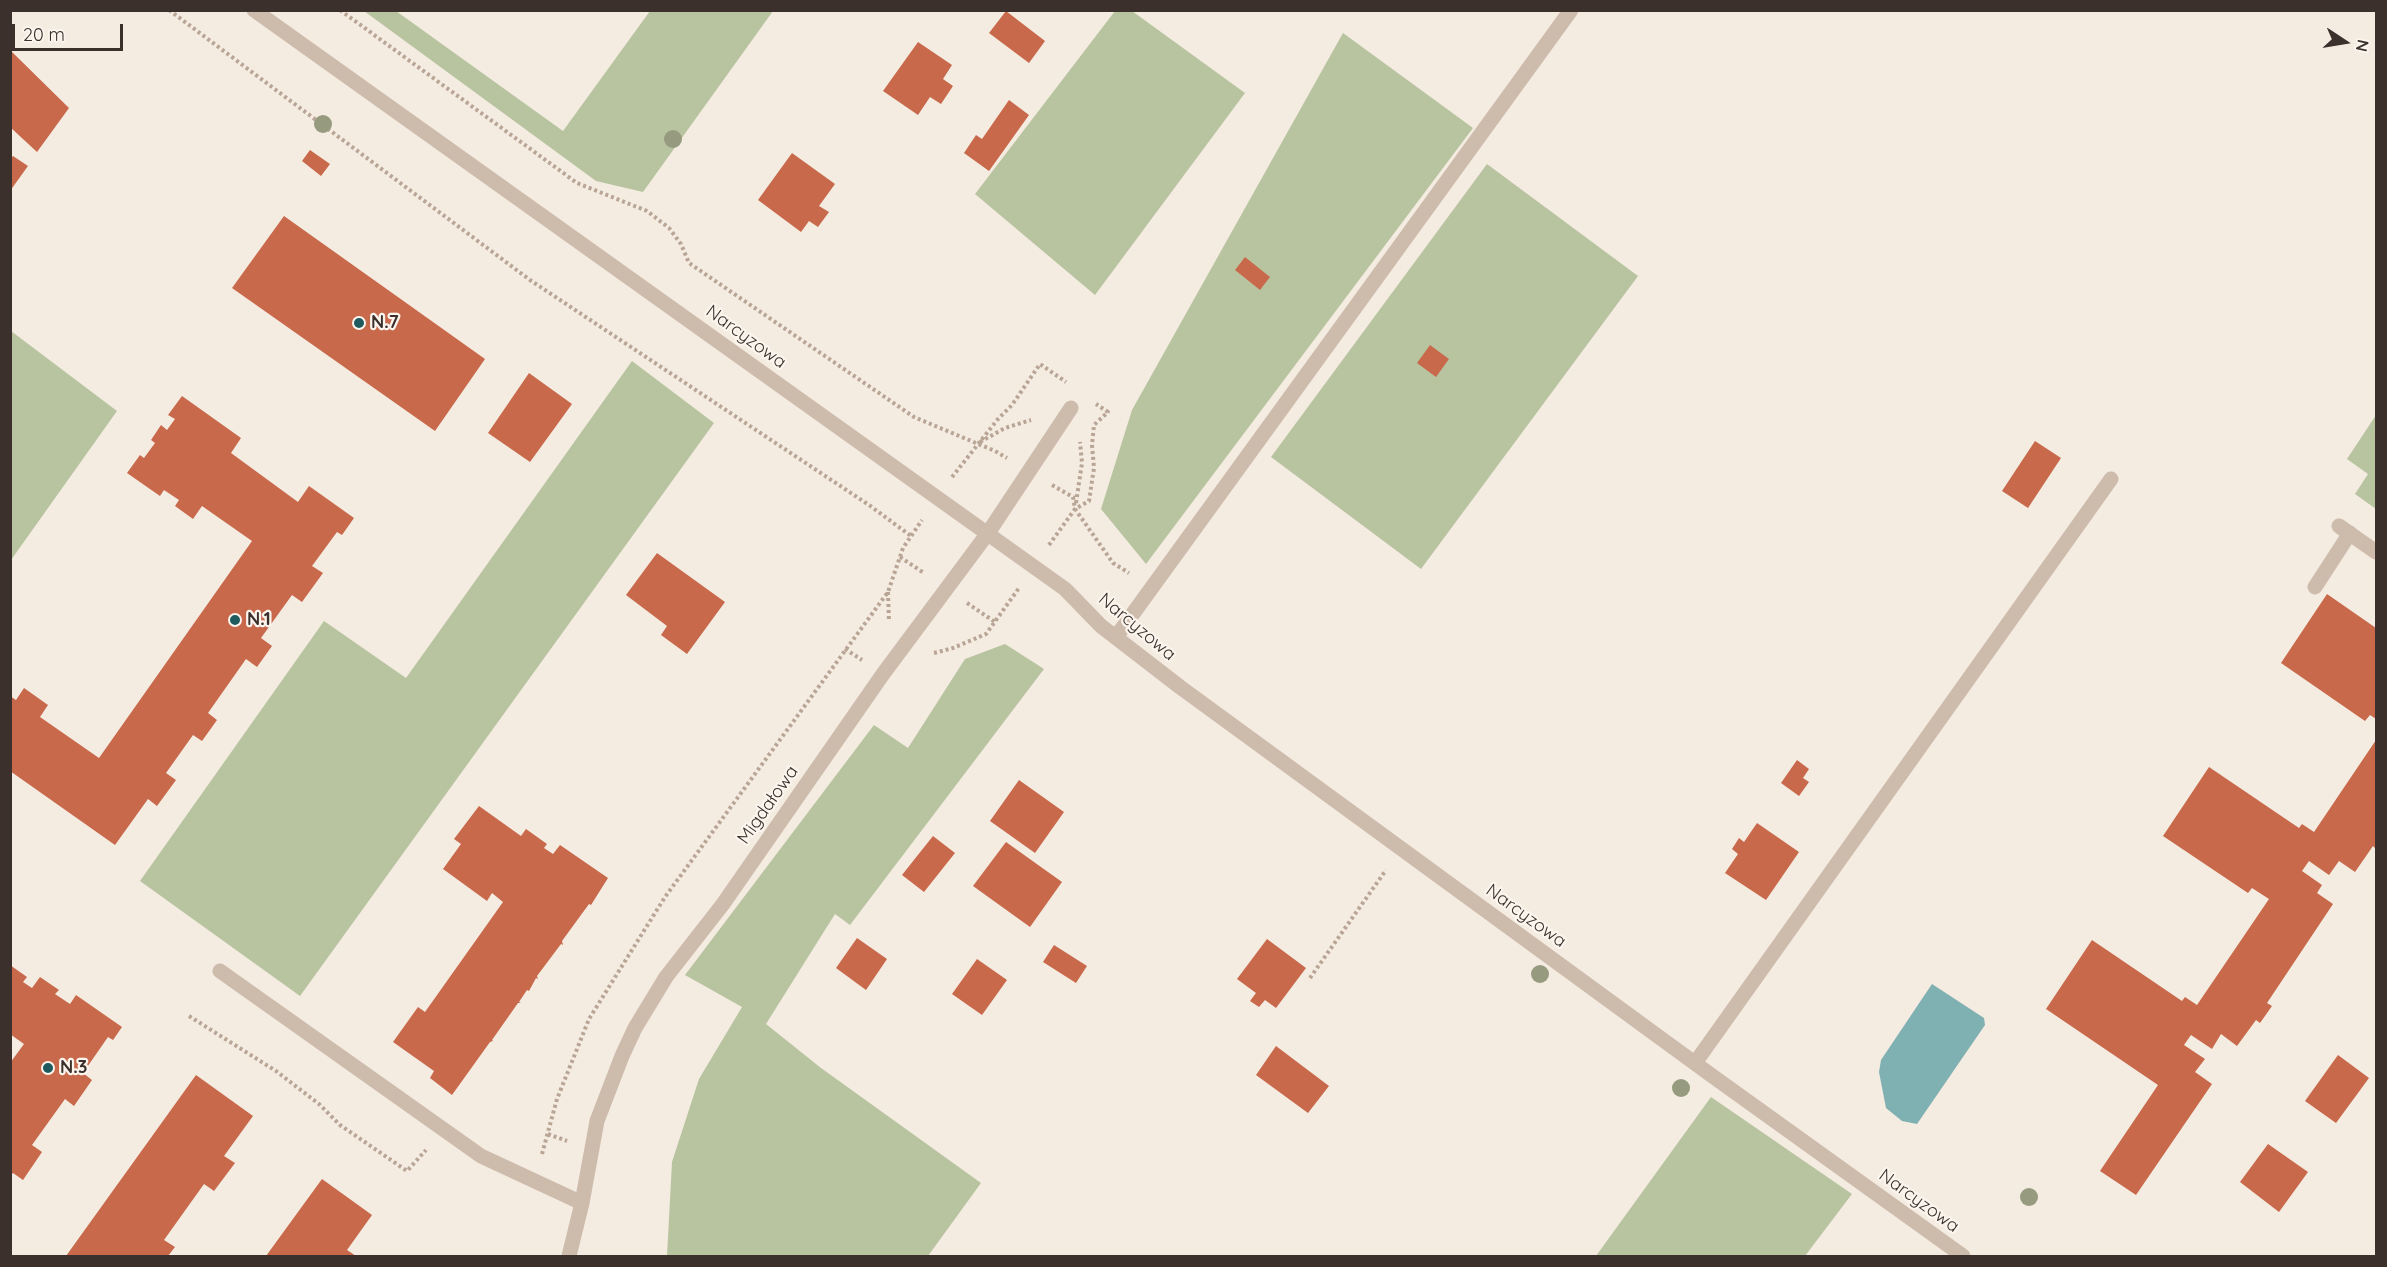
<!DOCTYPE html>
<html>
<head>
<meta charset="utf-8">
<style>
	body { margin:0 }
	#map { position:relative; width:2387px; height:1267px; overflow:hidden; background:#f4ebe1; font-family:Quicksand,sans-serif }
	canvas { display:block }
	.frame { position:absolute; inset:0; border:12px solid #3b302b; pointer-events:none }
	.north { position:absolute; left:2315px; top:12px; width:60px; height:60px; -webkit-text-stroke:4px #fbf5ee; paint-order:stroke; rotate:102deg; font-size:16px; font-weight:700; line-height:24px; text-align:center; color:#3b302b }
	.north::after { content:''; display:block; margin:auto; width:21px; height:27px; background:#3b302b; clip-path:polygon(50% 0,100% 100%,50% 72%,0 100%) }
	.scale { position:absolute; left:12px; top:24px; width:111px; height:27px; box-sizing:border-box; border:3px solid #3b302b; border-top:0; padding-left:8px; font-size:18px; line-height:21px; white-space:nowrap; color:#3b302b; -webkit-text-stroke:4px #fbf5ee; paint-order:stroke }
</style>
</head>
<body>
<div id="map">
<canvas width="2387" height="1267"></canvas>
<div class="frame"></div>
<div class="north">N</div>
<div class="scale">20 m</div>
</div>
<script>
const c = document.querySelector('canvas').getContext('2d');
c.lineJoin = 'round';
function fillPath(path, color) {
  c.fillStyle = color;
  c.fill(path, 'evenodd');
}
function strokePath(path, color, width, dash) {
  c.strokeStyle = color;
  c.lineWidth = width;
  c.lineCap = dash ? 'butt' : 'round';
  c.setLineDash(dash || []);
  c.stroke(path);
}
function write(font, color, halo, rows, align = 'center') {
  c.font = font + ' Quicksand,sans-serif';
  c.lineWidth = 4.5;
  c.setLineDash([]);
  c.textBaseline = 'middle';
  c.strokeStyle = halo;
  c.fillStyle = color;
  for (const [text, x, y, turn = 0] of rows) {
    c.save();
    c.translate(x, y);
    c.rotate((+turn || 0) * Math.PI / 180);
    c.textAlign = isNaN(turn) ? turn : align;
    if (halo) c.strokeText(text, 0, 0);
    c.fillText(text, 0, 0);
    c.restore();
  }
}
const green = new Path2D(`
	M364 11H396L563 131 650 11H773L643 192 596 181Z
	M1115 11H1132L1245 93 1095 295 975 194Z
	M1343 33 1473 128 1146 564 1101 509 1132 410Z
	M1487 164 1638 276 1421 569 1271 457Z
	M11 331 117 411 11 560Z
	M632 361 714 423 300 996 140 881 324 621 406 678Z
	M2376 415V509L2355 494 2368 474 2347 459Z
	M1005 644 1044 669 850 925 835 914 766 1024 821 1068 981 1183 928 1256H667L672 1162 699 1079 742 1007 685 975 874 725 908 748 965 659Z
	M1711 1097 1852 1194 1805 1256H1596Z`);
const water = new Path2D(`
	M1932 984 1984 1018 1985 1025 1917 1124 1902 1121 1886 1108 1879 1072 1881 1060Z`);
const building = new Path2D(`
	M1006 11 1045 41 1029 63 989 33Z
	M918 42 952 65 943 79 953 86 941 104 930 97 918 115 883 91Z
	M10 50 69 108 37 152 10 127Z
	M1009 100 1029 115 989 171 964 153 976 135 982 139Z
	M310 150 330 164 321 176 302 161Z
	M792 153 835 184 819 206 829 212 818 227 809 221 801 232 758 200Z
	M13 156 28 166 10 191V159Z
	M284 216 485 359 435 431 232 288Z
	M1245 257 1270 277 1260 290 1235 270Z
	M1430 345 1449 359 1436 377 1417 363Z
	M529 373 572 404 530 462 488 433Z
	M182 396 241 438 231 453 298 502 309 486 354 518 342 535 337 532 312 566 323 573 302 602 292 595 261 638 272 646 257 667 246 659 208 713 217 720 202 741 193 735 166 773 176 780 157 806 148 799 115 845 10 771V696L16 700 24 688 48 705 40 717 99 758 252 541 202 506 193 519 175 506 179 500 164 490 160 496 127 473 140 455 144 458 155 443 151 440 161 425 167 430 175 419 168 415Z
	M2035 441 2061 458 2028 508 2002 491Z
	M657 553 725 602 687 654 661 635 667 626 626 595Z
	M2327 594 2376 628V719L2370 715 2365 721 2281 663Z
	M2376 740V849L2373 846 2355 872 2339 861 2329 875 2309 861 2302 871 2322 885 2317 893 2333 904 2267 1003 2272 1006 2260 1023 2256 1020 2237 1046 2221 1034 2212 1049 2191 1035 2184 1045 2205 1059 2195 1072 2212 1084 2136 1195 2100 1171 2158 1085 2046 1009 2092 940 2182 1001 2185 997 2197 1005 2269 899 2252 888 2248 893 2163 836 2209 767 2299 828 2302 824 2314 832Z
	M1797 760 1809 769 1803 778 1809 782 1799 796 1781 783Z
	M1019 780 1064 812 1035 853 990 821Z
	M479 806 521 836 526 829 547 844 544 848 553 854 560 845 608 878 591 905 589 904 562 941 563 945 561 944 537 976 538 979 536 978 529 991 527 990 519 1002 521 1003H518L492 1040 493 1041 490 1042 452 1095 430 1078 434 1071 393 1042 418 1007 425 1012 503 902 492 893 487 901 443 869 461 844 454 839Z
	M1757 823 1799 852 1766 900 1725 873 1738 854 1732 849 1739 838 1744 842Z
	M933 836 955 853 924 892 902 875Z
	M1006 842 1062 882 1030 927 973 886Z
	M857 938 887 959 866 990 836 968Z
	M1267 939 1306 968 1276 1008 1265 1000 1259 1007 1250 1001 1256 993 1237 979Z
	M1054 945 1087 966 1076 983 1043 962Z
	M977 959 1007 980 982 1015 952 994Z
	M10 965 27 977 23 982 32 988 40 977 59 990 55 994 70 1004 76 995 122 1027 113 1040 108 1037 83 1073 92 1080 74 1106 65 1099 32 1145 42 1152 23 1180 13 1173 10 1176V1063L24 1044 10 1034Z
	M1276 1046 1329 1086 1308 1113 1256 1075Z
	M2338 1055 2369 1078 2336 1123 2305 1101Z
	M196 1075 253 1116 224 1156 235 1163 214 1191 204 1184 164 1240 175 1247 168 1256H66Z
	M2268 1144 2308 1172 2279 1212 2240 1182Z
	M322 1179 372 1215 347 1250 356 1256H266Z`);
const path = new Path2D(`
	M169 10 530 280 869 505 911 536
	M340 10 577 183 647 211 669 228 681 244 689 263 914 417 995 451 1007 458
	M980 442 1005 428 1031 420
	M952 477 998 419 1012 405 1040 364 1066 382
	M1052 485 1073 497 1075 509 1113 563 1129 573
	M1076 503 1082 463 1080 442
	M1049 545 1075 509 1089 501 1094 468 1092 445 1094 425 1108 412 1096 404
	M900 557 924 573
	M888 592 889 621
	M967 603 995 622
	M845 649 862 660
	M934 653 953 648 986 634 1019 588
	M1310 978 1386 870
	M189 1016 276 1071 319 1104 340 1125 407 1171 426 1150
	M548 1134 567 1141
	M542 1154 557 1099 589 1019 665 897 888 592 903 548 922 520`);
const service = new Path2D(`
	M2339 526 2376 552
	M2315 587 2350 533
	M1116 637 1571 10
	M1695 1063 2111 479`);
const minor = new Path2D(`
	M254 10 1065 589 1101 626 1180 687 1711 1075 1963 1256
	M220 971 481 1156 582 1203
	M569 1256 582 1203 597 1121 622 1056 635 1028 666 977 723 904 883 674 988 533 1071 408`);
const trees = [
	[323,124],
	[673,139],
	[1540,974],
	[1681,1088],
	[2029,1197]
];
const markers = [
	[359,323,6,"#1f5a5e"],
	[235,620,6,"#1f5a5e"],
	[48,1068,6,"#1f5a5e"]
];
const poiNames = [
	["N.7",371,323],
	["N.1",247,620],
	["N.3",60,1068]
];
const streetNames = [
	["Narcyzowa",746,337,36],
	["Narcyzowa",1137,627,40],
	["Migdałowa",768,805,-55],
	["Narcyzowa",1526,916,36],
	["Narcyzowa",1919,1201,36]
];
fillPath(green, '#b8c4a0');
fillPath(water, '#7fb0b2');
fillPath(building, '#c8694b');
strokePath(path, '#b9a596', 4, [3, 3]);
strokePath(service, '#cdbbac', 15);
strokePath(minor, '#cdbbac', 15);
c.fillStyle = '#969b7f';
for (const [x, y] of trees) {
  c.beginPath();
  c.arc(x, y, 9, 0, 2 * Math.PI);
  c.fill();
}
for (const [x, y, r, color] of markers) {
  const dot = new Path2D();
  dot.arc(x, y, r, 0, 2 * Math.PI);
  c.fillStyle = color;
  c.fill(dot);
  strokePath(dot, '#fbf5ee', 2);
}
write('bold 18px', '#3b302b', '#fbf5ee', poiNames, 'left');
write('18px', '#3b302b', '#fbf5ee', streetNames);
</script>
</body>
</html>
